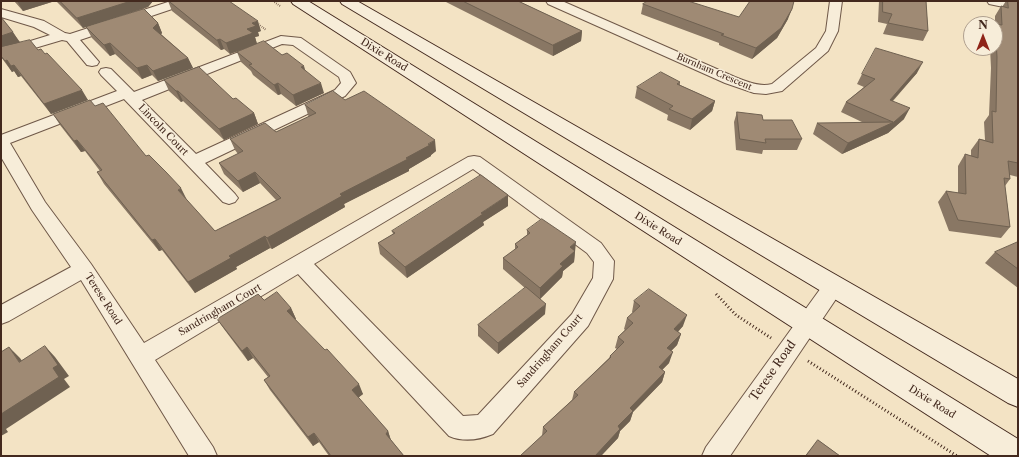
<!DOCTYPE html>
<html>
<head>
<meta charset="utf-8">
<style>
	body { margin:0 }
	#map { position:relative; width:1019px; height:457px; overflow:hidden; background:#f3e3c4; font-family:"Libre Caslon Text",serif }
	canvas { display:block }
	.frame { position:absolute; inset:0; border:2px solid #43291e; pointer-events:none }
	.north { position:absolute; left:963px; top:16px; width:40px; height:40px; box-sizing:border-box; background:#f7edd9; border:1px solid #af9f8e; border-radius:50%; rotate:0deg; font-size:11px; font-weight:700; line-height:16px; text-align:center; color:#43291e }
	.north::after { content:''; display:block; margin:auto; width:14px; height:18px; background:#8f2418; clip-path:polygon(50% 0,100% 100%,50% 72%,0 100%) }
</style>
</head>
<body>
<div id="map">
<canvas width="1019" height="457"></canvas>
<div class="frame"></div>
<div class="north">N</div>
</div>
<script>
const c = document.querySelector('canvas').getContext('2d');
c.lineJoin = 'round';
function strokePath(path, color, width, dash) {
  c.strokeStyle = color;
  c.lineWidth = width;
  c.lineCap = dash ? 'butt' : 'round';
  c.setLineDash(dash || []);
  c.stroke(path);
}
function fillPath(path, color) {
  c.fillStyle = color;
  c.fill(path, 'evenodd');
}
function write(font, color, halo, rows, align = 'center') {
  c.font = font + ' "Libre Caslon Text",serif';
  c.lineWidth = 3;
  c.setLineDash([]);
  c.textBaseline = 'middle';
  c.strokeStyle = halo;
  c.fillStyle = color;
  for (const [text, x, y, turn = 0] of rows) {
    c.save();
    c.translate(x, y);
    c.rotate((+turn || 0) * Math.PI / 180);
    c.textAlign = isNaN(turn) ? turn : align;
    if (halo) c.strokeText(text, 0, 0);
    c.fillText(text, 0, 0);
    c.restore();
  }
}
const pathFar1 = new Path2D(`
	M273 1 280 6
	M257 23 266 30`);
const path = new Path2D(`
	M716 294 736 315 771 338
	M808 361 957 456`);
const street = new Path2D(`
	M171 1H189L187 4 80 40 99 62 97 65 92 66 87 65 67 41 62 40 1 58V50L50 35 34 27 1 17V9L44 21 65 33 70 34Z
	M546 1H562L735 77C748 82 759 87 772 84L816 48 826 31 830 1H842L838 31 828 51 782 91 766 94 754 93 725 83 548 4Z
	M987 1 1018 2V10L989 4Z
	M281 36 301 38 350 72 356 83 345 96 205 163 235 194 238 198 235 202 229 204 223 202 124 99 10 143 45 202 91 264 144 343 468 157 474 156 480 157 601 243 614 261 613 279 588 326 493 434C479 440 463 442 449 436L298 274 155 360 213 447 217 456H189L81 280 9 321 1 324V305L71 267 32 210 1 157V135L117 91 101 75 99 72 101 69 106 68 111 69 134 92ZM282 44 293 45 339 77 341 83 335 90 196 154 142 100ZM473 169 587 253 594 262 593 278 572 314 478 415 463 416 314 264Z
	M833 279 840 281 843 287 840 293 730 456H702L706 447 826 281Z`);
const secondary = new Path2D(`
	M291 1H308L1018 439V456H991L293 4Z
	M340 1H357L1018 379V407L1008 403 342 4Z`);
const wall = new Path2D(`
	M14 1H55L23 11Z
	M56 1H153L148 7 83 28Z
	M168 1 261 31 258 32 259 36 255 37 257 44 230 54 224 49 221 50 172 11Z
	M444 1H518L582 31 581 41 553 56Z
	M879 1H926L928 31 923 41 883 34 887 24 878 22Z
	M1006 1H1018V177L1010 175V179L1005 186 1010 227 1001 238 949 231 938 202 946 191 958 193V166L965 154 971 156V150L979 139 985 140 984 122 989 115 991 68 990 48H995V16L1001 6 1002 7Z
	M643 4 739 17 788 19 777 38 752 59 719 45V43L641 14Z
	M1 17 20 42 38 50 88 100 51 114 21 76 18 77 14 71 12 72 1 57Z
	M158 23 162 33 161 34 188 58 193 68 158 81 152 75 142 79 115 54 110 56 92 38 86 27Z
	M237 52 306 71 324 93 296 106 281 94 278 95 253 75 251 71 241 62Z
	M917 73 893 101 904 119 888 133 842 154 813 134 817 123H864L841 112 846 102 864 87 857 84 862 74Z
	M164 80 233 99 254 113 258 124 224 140 183 101 181 102 169 91Z
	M680 82V85L715 101 712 111 690 130 667 120 668 115 635 98 637 87Z
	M345 100 436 151 431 155V156L409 169V171L344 204 345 207 272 249 270 248 236 267 237 269 195 293 162 250 159 251 104 184 97 172 100 171 85 151 81 152 60 125 53 114 95 106 146 156 215 231 276 200 260 183 243 192 224 174 219 163 238 154 235 150 230 139 276 132 309 117 308 115 305 105Z
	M737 112 763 120 802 139 797 150H763L762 154 736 150 734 122Z
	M508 206 483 222 484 225 407 278 380 254 378 243 393 234 392 231Z
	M527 230 575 251 574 262 563 271 562 277 540 299 545 314 498 354 478 336V325L525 288 503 269V258L515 250V244L527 235Z
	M1018 242V288L985 263 995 252Z
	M264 300 291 308 296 319H295L363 394 358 398 388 431 391 440 404 456H329L319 442 313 446 270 390 264 380 268 377 253 358 248 361 224 329 217 319Z
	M634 301 683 326 678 332 681 334 677 345 671 351 669 363 662 370 665 372 662 382 633 412 630 421 620 431 618 438 601 456H520L542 436 543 427 572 400 574 392 609 358 610 356 617 349 615 348 618 337 625 330 624 329 627 318 633 313 632 312Z
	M818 440 840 456H805Z`);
const shadedWall = new Path2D(`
	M17 1H55L23 11Z
	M131 1H153L148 7 83 28 77 18Z
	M792 9 788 19 777 38 752 59 756 48Z
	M258 21 261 31 258 32 259 36 255 37 257 44 230 54 226 43 252 23Z
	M158 23 162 33 158 38 153 28Z
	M582 31 581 41 553 56V45Z
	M13 32 20 43 1 48V36Z
	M220 39 224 49 221 50 217 40Z
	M110 43 115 54 110 56 104 45Z
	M188 58 193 68 158 81 153 71Z
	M7 60 14 71 12 72 5 61Z
	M923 62 917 73 884 110 890 100Z
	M14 65 21 76 18 77 11 66Z
	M147 65 152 75 142 79 137 68Z
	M304 66 307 76 301 67Z
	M278 83 281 94 278 95 274 85Z
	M321 83 324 93 296 106 293 95Z
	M82 90 88 100 51 114 44 104Z
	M176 91H178L183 101 181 102Z
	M715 101 712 111 690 130 692 119Z
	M910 108 904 119 888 133 842 154 848 143 894 122Z
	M254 113 258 124 224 140 219 129Z
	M77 140 85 151 81 152 74 141Z
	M435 140 436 151 431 155V156L409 169V171L344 204 345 207 272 249 267 238 340 194 406 158Z
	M255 172 260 183 243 192 238 181Z
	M181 188 187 200 178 190Z
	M508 195V206L483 222 484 225 407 278 405 267 481 213Z
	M265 236 270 248 236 267 237 269 195 293 188 282 229 256Z
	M155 239 162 250 159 251 152 240Z
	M576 242 574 262 563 271 562 277 540 299V288L560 264 570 247Z
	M546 304 545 314 498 354V343Z
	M291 308 296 319 291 322 287 311Z
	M687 315 683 326 670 340 674 329Z
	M681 334 677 345 663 359 667 348Z
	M45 346 55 357 69 376 64 379 70 387 6 429 8 432 1 436V414L53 368Z
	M9 347 20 358 30 372 19 362Z
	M247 347 253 358 248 361 242 351Z
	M673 352 669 363 655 377 659 367Z
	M665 372 662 382 633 412 630 421 620 431 618 438 601 456H595L630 408Z
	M359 384 363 394 355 400 352 390Z
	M388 431 391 441 386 434Z
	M314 433 319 442 313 446 308 437Z`);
const building = new Path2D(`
	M60 1H131L77 18Z
	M169 1H229L258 21 252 23 256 26 247 29 253 33 226 43 220 39 217 40Z
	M463 1H518L582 31 553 45Z
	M648 1H688L739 17 750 1H794L792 9 781 28 756 48 721 35 724 34 643 4Z
	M883 1H926L928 31 888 23 892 14 883 12Z
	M1008 1H1018V163L1008 161 1010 179 1004 178 1010 227 958 220 946 191 966 194 965 154 978 158 979 139 993 143 992 111 996 112 997 57 995 24 1002 25 1001 6 1008 8Z
	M144 9 158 23 153 28 188 58 153 71 147 65 137 68 110 43 104 45 86 27Z
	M1 17 13 32 1 36Z
	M30 40 38 50 41 49 45 54 47 53 82 90 44 104 14 65 11 66 7 60 5 61 1 56V47Z
	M264 41 282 55 287 53 304 66 301 67 321 83 293 95 278 83 274 85 249 65 252 64 237 52Z
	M876 48 923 62 890 100 910 108 894 122 848 143 817 123 893 122 846 102 875 79 862 74Z
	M199 67 233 99 236 98 254 113 219 129 178 91H176L164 80Z
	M661 72 680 82 677 84 715 101 692 119 669 109 673 106 637 87Z
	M333 91 345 100 364 91 435 140 428 144 430 145 406 158 408 159 340 194 342 196 267 238 265 236 229 256 231 258 188 282 155 239 152 240 97 172 102 170 77 140 74 141 53 114 90 100 95 106 103 103 146 156 149 155 166 172 181 188 178 190 215 231 281 198 255 172 238 181 219 163 243 151 230 139 265 123 276 132 316 113 305 105Z
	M737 112 762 115 763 120H792L802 139H765L766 143 740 139Z
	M481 175 508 195 481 213 483 214 405 267 378 243 395 233 392 231Z
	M542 219 576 242 570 247 575 251 560 264 563 266 540 288 503 258 518 247 515 244 530 233 527 230Z
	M1018 242V269L995 252Z
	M526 287 546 304 498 343 478 325Z
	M649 289 687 315 674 329 681 334 667 348 673 352 659 367 665 372 630 408 633 411 618 426 620 429 595 456H520L547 431 543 427 578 395 574 392 611 357 610 356 624 342 618 337 633 323 627 318 640 306 634 301Z
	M277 292 291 308 287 311 325 350 327 349 359 384 352 390 388 431 386 434 404 456H331L314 433 308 437 264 380 270 376 247 347 242 351 217 319 258 294 264 300Z
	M45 346 58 365 53 368 59 377 1 414V352L9 347 19 362Z
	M818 440 840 456H806Z`);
const farStreetnames = [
	["Burnham Crescent",714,72,23]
];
const streetNames = [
	["Dixie Road",384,55,32],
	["Lincoln Court",163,130,46],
	["Dixie Road",658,229,32],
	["Terese Road",103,299,57],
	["Sandringham Court",220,310,-30],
	["Sandringham Court",550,351,-49],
	["Dixie Road",932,402,32]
];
const nearStreetnames = [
	["Terese Road",773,371,-55]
];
strokePath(street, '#6f5848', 2);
strokePath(secondary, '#43291e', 2);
strokePath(pathFar1, '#43291e', 2, [0.5, 1.5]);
strokePath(path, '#43291e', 3, [1, 2.5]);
fillPath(street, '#f7edd9');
fillPath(secondary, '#f7edd9');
fillPath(wall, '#897764');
fillPath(shadedWall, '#6f6151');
fillPath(building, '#9f8a74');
strokePath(building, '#6f6151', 1);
write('9px', '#43291e', '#f7edd9', farStreetnames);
write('10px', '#43291e', '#f7edd9', streetNames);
write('12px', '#43291e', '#f7edd9', nearStreetnames);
</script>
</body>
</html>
